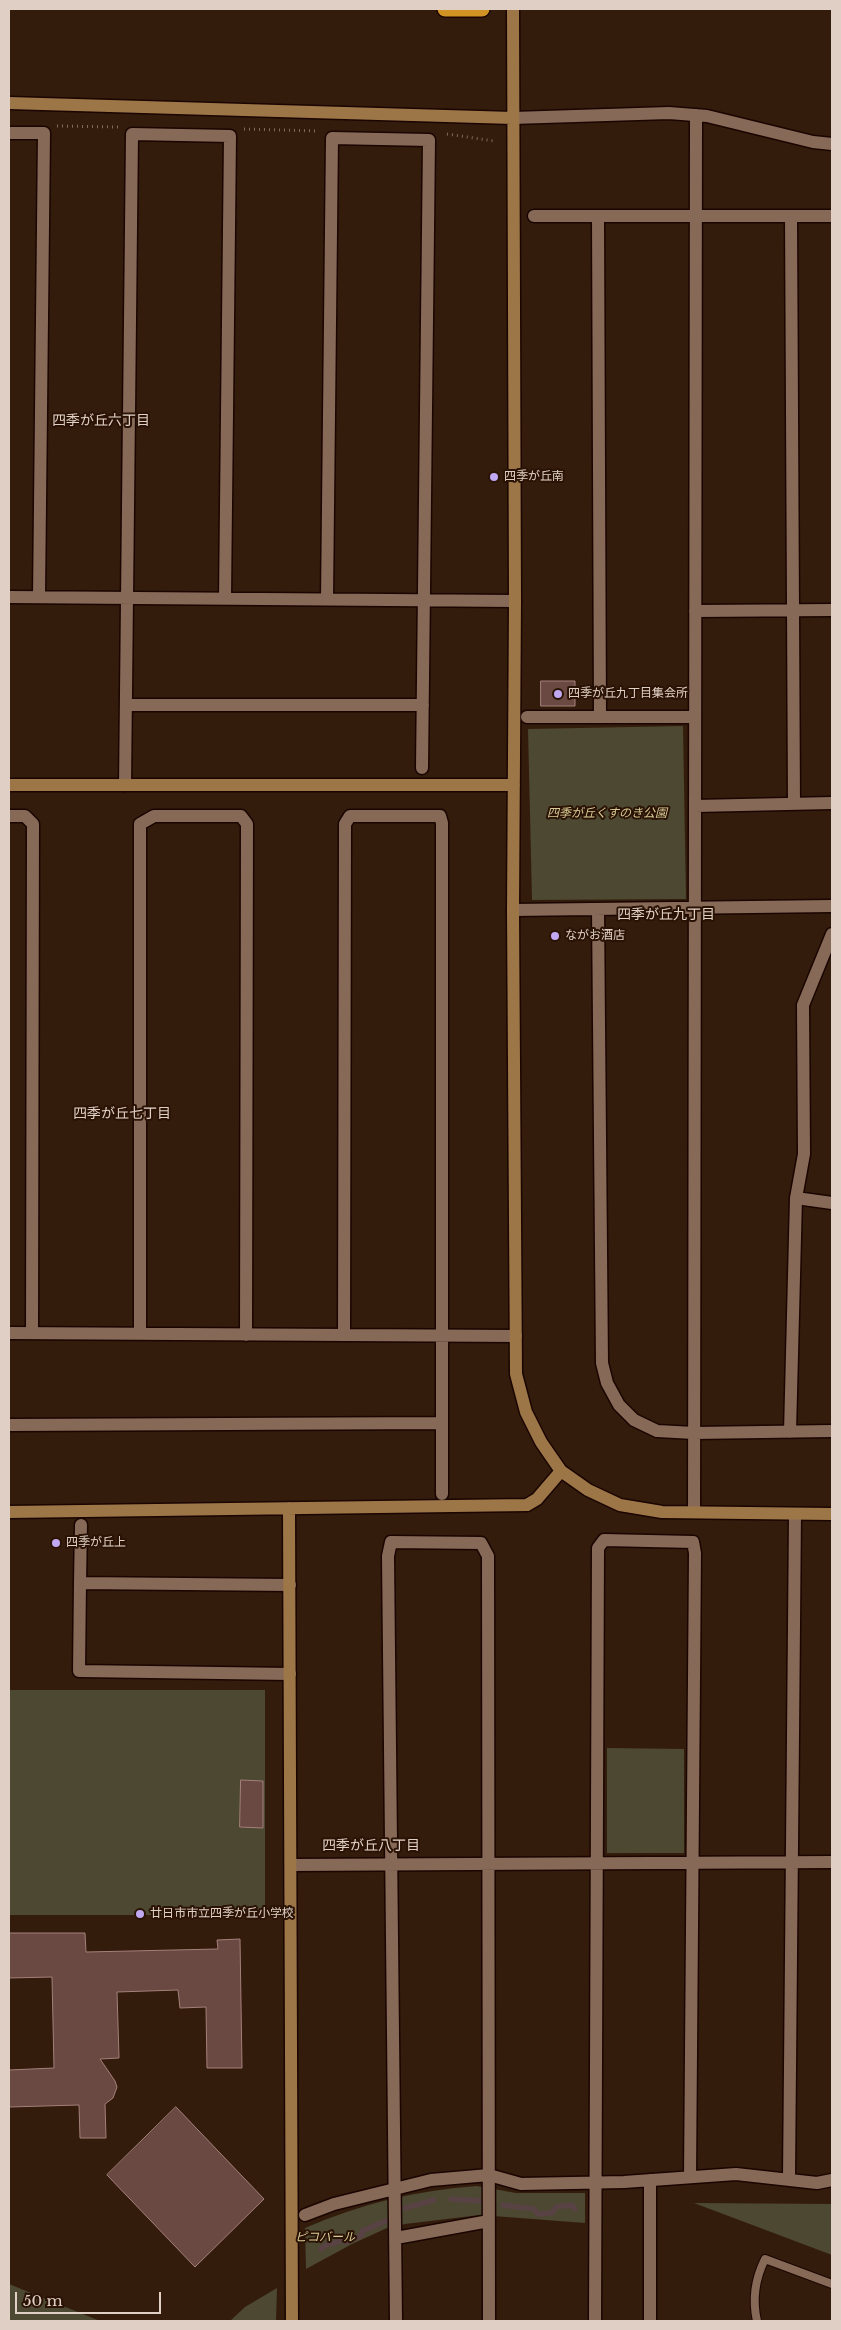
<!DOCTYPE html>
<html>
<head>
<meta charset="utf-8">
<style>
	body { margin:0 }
	#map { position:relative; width:841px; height:2330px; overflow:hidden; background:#341c0c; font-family:"Libre Baskerville",serif }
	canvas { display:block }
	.frame { position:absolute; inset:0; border:10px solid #e0cfc5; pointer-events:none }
	.scale { position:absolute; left:15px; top:2292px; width:146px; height:22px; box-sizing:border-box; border:2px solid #e0cfc5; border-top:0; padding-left:6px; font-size:15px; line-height:18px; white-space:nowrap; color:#e0cfc5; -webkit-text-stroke:4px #2a1204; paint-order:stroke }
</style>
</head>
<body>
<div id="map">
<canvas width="841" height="2330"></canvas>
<div class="frame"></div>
<div class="scale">50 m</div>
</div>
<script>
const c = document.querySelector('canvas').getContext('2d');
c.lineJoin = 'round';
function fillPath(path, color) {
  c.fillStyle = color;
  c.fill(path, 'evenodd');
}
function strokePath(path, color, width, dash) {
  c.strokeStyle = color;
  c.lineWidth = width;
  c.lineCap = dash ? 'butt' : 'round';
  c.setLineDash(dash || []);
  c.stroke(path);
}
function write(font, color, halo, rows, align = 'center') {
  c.font = font + ' "Libre Baskerville","Noto Sans JP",serif';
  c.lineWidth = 4;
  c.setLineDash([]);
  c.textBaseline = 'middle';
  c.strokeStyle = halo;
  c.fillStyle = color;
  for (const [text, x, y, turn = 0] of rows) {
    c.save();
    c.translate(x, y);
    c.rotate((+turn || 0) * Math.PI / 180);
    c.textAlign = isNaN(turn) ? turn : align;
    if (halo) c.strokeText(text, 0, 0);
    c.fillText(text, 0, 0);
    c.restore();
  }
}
const green = new Path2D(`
	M683 726 686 899 532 900 528 729Z
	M9 1690H265V1915H9Z
	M607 1748 684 1749V1853H607Z
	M477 2186 516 2193H585V2223L480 2215 405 2224 387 2228 352 2244 306 2269 305 2228C360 2204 417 2190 477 2186Z
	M694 2203 832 2204V2255Z
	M9 2284 100 2321H9Z
	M277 2288 276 2321H230L245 2307Z`);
const stream = new Path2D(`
	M451 2199 479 2201
	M503 2205 534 2209 538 2214 552 2213 556 2207 572 2205 575 2209
	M405 2208 434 2200
	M321 2249 329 2243 333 2244 342 2240 346 2242 362 2235V2231L386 2221`);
const building = new Path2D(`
	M541 681H575V706H541Z
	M241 1780 263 1781V1828L240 1827Z
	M9 1933H85L86 1952 218 1949 217 1940 240 1939 242 2068H207L206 2007 180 2008 178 1990 117 1992 119 2058 100 2059 115 2081 117 2087 113 2098 105 2104 106 2138H80L79 2105 9 2107V2070L54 2068 52 1977 9 1978Z
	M176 2107 264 2199 195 2267 107 2175Z`);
const path = new Path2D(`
	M57 126 118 127
	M244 129 318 131
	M447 134 494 141`);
const lane = new Path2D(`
	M757 2321C752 2299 755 2279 765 2259L832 2284`);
const street = new Path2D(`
	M513 118 669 113 707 116 813 142 832 144
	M9 133H44L39 597
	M534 216H832
	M598 216 600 717H695
	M791 216 794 804
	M9 597 515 601
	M327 599 332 138 429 140 422 768
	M695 611 832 610
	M126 705H423
	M527 717H600
	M125 785 132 134 230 136 225 598
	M695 806 832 803
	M9 816H25L33 824 32 1333
	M513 910 832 906
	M598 910 602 1363 607 1383 619 1405 634 1420 657 1431 694 1433 832 1431
	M796 1198 832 1203
	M9 1333 516 1336
	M140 1334V824L154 816H241L247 824 246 1335
	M344 1335 345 824 350 816H440L442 823V1494
	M9 1425 442 1423
	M790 1432 796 1198 804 1154 803 1005 832 934
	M694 1512 696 115
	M80 1583 81 1525
	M290 1585 80 1583 79 1671 290 1674
	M291 1865 832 1862
	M789 2178 795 1514
	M650 2180V2321
	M305 2215 334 2204 431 2180 489 2175 521 2184 624 2182 736 2174 817 2183 832 2180
	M396 2238 489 2221
	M396 2321 388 1556 391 1542 481 1543 488 1556 489 2321
	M595 2321 598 1548 604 1540 693 1542 695 1553 690 2177`);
const secondary = new Path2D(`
	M513 9 515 601 513 910 516 1374 526 1412 541 1442 561 1471 588 1490 620 1505 662 1512 832 1514
	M9 103 513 118
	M9 785H514
	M289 1508 292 2321
	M9 1512 527 1505 537 1499 561 1471`);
const highway = new Path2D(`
	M445 9H482`);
const markers = [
	[494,477,5,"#c1a8f3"],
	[558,694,5,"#c1a8f3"],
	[555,936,5,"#c1a8f3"],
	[56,1543,5,"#c1a8f3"],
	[140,1914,5,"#c1a8f3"]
];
const poiNames = [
	["四季が丘南",504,477],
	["四季が丘九丁目集会所",568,694],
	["ながお酒店",565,936],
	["四季が丘上",66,1543],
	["廿日市市立四季が丘小学校",150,1914]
];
const parkNames = [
	["四季が丘くすのき公園",607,814],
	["ピコバール",325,2238]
];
const neighbourhoodNames = [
	["四季が丘六丁目",101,421],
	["四季が丘九丁目",666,915],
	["四季が丘七丁目",122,1114],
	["四季が丘八丁目",371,1846]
];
fillPath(green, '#4d4831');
strokePath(stream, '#584244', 5.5);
fillPath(building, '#6a4943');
strokePath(building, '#a4807a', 1);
strokePath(lane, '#1a0500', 10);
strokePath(street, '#1a0500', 15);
strokePath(secondary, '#1a0500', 15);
strokePath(highway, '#1a0500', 18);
strokePath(path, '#7f6a5c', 3, [1, 4]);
strokePath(lane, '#866957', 8);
strokePath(street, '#866957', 12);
strokePath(secondary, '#9d7648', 12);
strokePath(highway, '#d29325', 15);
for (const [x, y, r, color] of markers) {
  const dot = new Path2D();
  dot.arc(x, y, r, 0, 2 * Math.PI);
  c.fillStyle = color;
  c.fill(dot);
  strokePath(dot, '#2a1204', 2);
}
write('12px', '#e0cfc5', '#2a1204', poiNames, 'left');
write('italic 12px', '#d7cc96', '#2a1204', parkNames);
write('14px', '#e0cfc5', '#2a1204', neighbourhoodNames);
</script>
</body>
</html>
